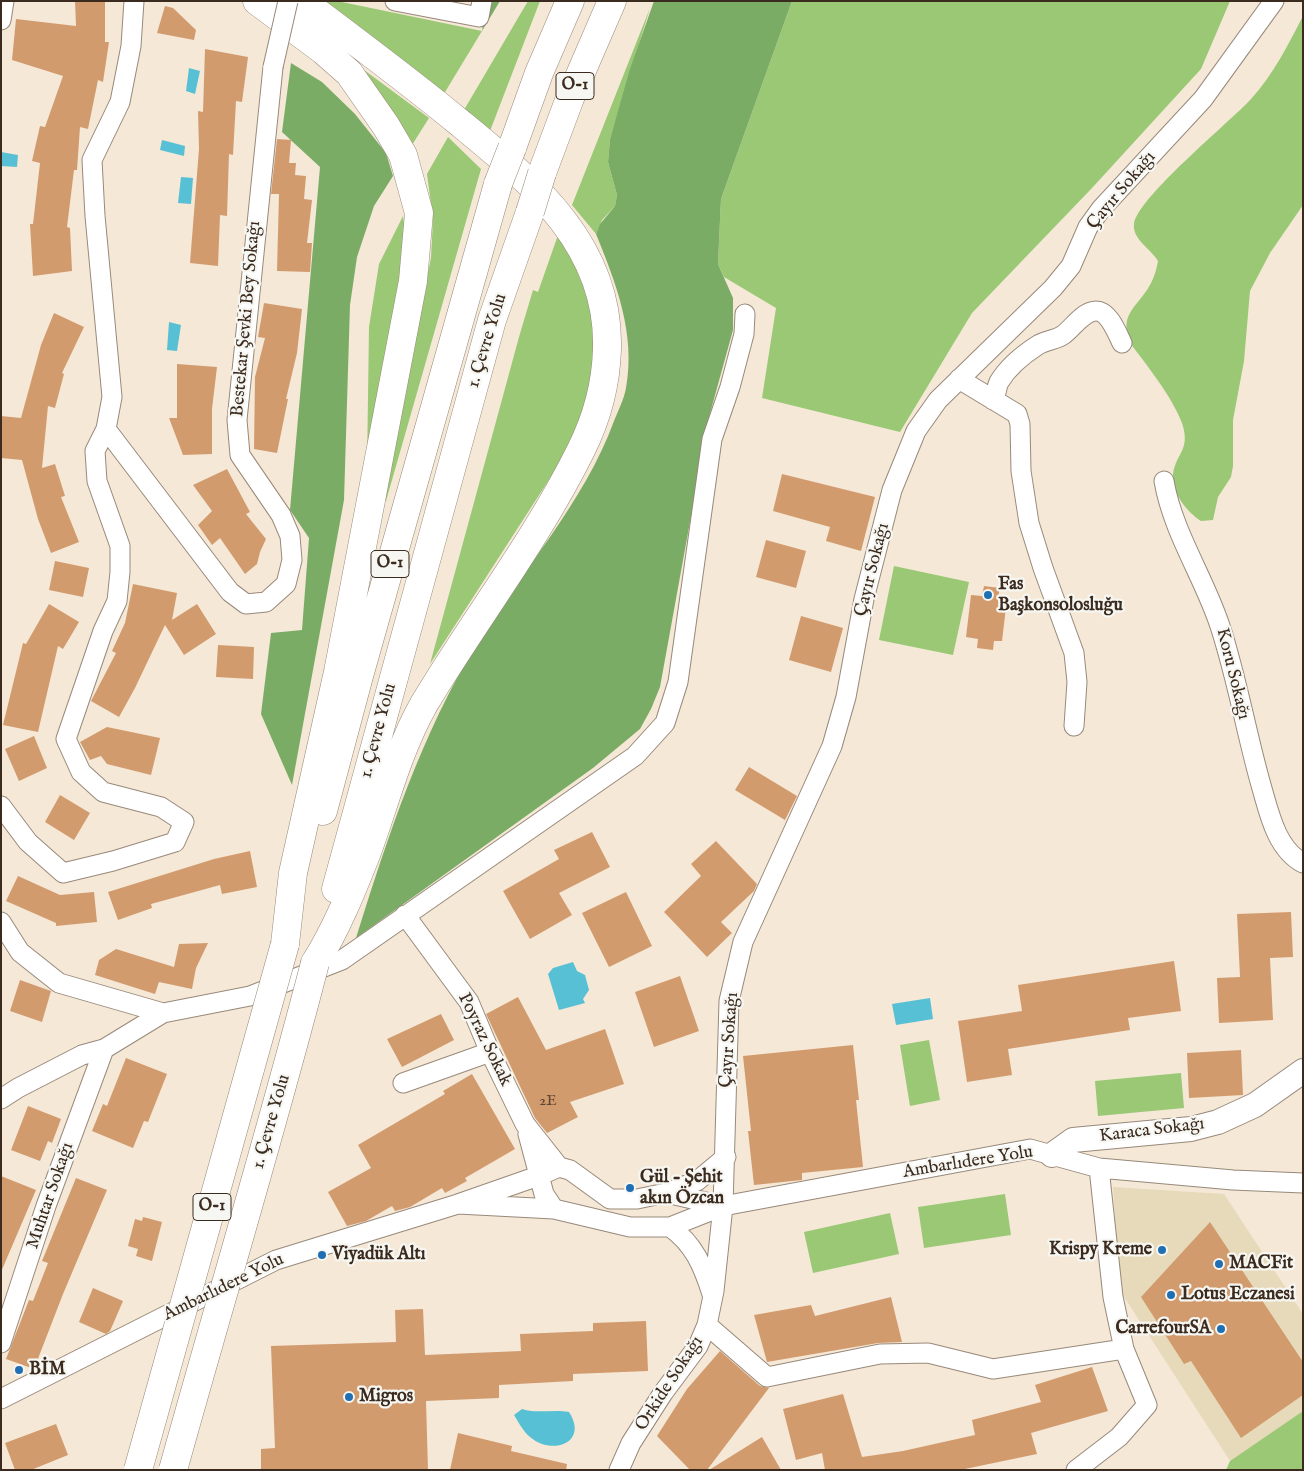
<!DOCTYPE html>
<html>
<head>
<meta charset="utf-8">
<style>
	body { margin:0 }
	#map { position:relative; width:1304px; height:1471px; overflow:hidden; background:#f5e8d7; font-family:"IM FELL English",serif }
	canvas { display:block }
	.frame { position:absolute; inset:0; border:2px solid #3b2a1e; pointer-events:none }
</style>
</head>
<body>
<div id="map">
<canvas width="1304" height="1471"></canvas>
<div class="frame"></div>
</div>
<script>
const c = document.querySelector('canvas').getContext('2d');
c.lineJoin = 'round';
function fillPath(path, color) {
  c.fillStyle = color;
  c.fill(path, 'evenodd');
}
function strokePath(path, color, width, dash) {
  c.strokeStyle = color;
  c.lineWidth = width;
  c.lineCap = dash ? 'butt' : 'round';
  c.setLineDash(dash || []);
  c.stroke(path);
}
function write(font, color, halo, rows, align = 'center') {
  c.font = font + ' "IM FELL English",serif';
  c.lineWidth = 4.5;
  c.setLineDash([]);
  c.textBaseline = 'middle';
  c.strokeStyle = halo;
  c.fillStyle = color;
  for (const [text, x, y, turn = 0] of rows) {
    c.save();
    c.translate(x, y);
    c.rotate((+turn || 0) * Math.PI / 180);
    c.textAlign = isNaN(turn) ? turn : align;
    if (halo) c.strokeText(text, 0, 0);
    c.fillText(text, 0, 0);
    c.restore();
  }
}
const built = new Path2D(`
	M1113 1187 1224 1194 1303 1314V1411L1230 1461 1119 1289Z`);
const green = new Path2D(`
	M322 1H337L482 31 442 97Z
	M528 1H540L490 131 464 110Z
	M792 1H1230L1201 69 1092 188 972 313 900 432 762 398 776 308 724 277 718 264 721 199Z
	M650 8 610 139 608 162 617 195 615 206 602 220 596 234 572 205Z
	M1303 16V205L1270 253 1250 291 1244 361 1233 420V466L1231 477 1218 497 1213 520 1201 521C1187 512 1171 492 1173 474 1176 453 1191 450 1182 423 1173 398 1146 364 1130 343 1120 316 1133 310 1147 290 1153 281 1156 272 1158 261 1151 249 1132 239 1134 224 1137 198 1230 122 1251 99 1273 75 1288 45 1303 16Z
	M364 70 429 118 412 145 362 75Z
	M448 137 481 169 386 501H381L431 258 433 219 427 174Z
	M403 216 406 241 401 287 367 466 369 327 379 264Z
	M558 235 573 258 587 288 598 324 588 410 552 475 430 664 519 337 533 290 538 292Z
	M894 566 969 582 953 655 879 640Z
	M929 1040 940 1100 910 1106 900 1045Z
	M1181 1073 1184 1108 1098 1116 1095 1081Z
	M1005 1194 1011 1235 924 1248 918 1207Z
	M890 1213 899 1254 813 1273 804 1232Z
	M1303 1411V1470H1226L1230 1461Z`);
const forest = new Path2D(`
	M487 1H500L482 31Z
	M654 1H792L721 199 718 264 733 298V330L709 417 660 687 651 709 640 729 593 768 356 938C388 836 421 735 477 643 522 570 584 503 614 421 618 411 624 399 626 388 636 334 616 283 596 234L600 224 615 206 617 195 608 162 610 139 630 69Z
	M291 63 322 82 355 114 386 153 393 176 374 206 357 257 350 305 344 500 292 785 261 714 271 633 302 630 309 538 290 510 320 167 282 132Z`);
const water = new Path2D(`
	M189 68 200 71 195 94 186 91Z
	M162 140 185 146 184 156 160 150Z
	M1 152 18 155 17 167 1 166Z
	M181 177 193 178 191 204 178 203Z
	M169 322 181 325 177 351 167 350Z
	M573 962 577 971 585 975 589 990 583 999 585 1003 559 1010 548 974 553 968Z
	M930 998 933 1019 896 1025 892 1004Z
	M522 1409C538 1414 553 1409 569 1412 589 1443 552 1456 530 1437 523 1431 519 1423 514 1415Z`);
const building = new Path2D(`
	M75 1H105V42H109L103 82 98 80 88 129 80 127 77 170H74L67 227 70 228 72 271 33 276 30 224H33L40 163 32 161 40 126 45 127 63 76 12 60 16 19 76 26Z
	M165 6 173 8 196 30 194 40 157 33Z
	M205 49 248 57 242 102 236 101 233 155 229 154 227 216 220 215 218 266 190 263 199 149 198 111 203 112Z
	M277 139 291 140 289 163H296L295 175 306 176 304 199 312 200 307 243H312L310 272 277 271 279 194H271Z
	M264 303 302 309 297 353 286 399H288L277 453 254 449 255 377 265 338 258 337Z
	M54 313 84 327 62 373 64 374 55 408 48 406 42 468 55 464 65 496 61 497 79 542 51 553 38 519 22 460 1 458V416L21 418 41 345Z
	M177 364 217 367 212 409V454L183 455 169 418H177Z
	M227 469 250 512 246 514 266 539 260 552 257 564 245 574 220 538 212 545 198 525 212 511 193 485Z
	M782 474 875 497 861 551 826 541 830 527 773 511Z
	M766 540 806 551 796 588 756 577Z
	M55 561 89 568 83 597 49 590Z
	M133 584 177 593 172 620 197 604 216 634 184 655 165 625 135 688 119 717 91 701 116 653 112 651 125 623Z
	M984 586 1000 588 998 598 1007 599 1002 641H994L993 650 977 648 978 639 966 637 971 595 982 596Z
	M49 604 79 622 63 649 58 646 38 732 3 725 23 643 26 644Z
	M801 616 843 628 831 672 789 660Z
	M218 645 254 647 253 679 216 677Z
	M107 727 160 738 151 775 107 764 101 756 90 760 80 742Z
	M34 736 47 768 19 781 5 749Z
	M749 767 797 796 785 820 735 790Z
	M60 795 90 813 74 840 45 822Z
	M592 832 610 867 559 893 572 915 530 939 503 891 559 859 554 850Z
	M716 841 757 884 754 891 721 922 732 933 707 957 664 912 701 876 691 864Z
	M250 851 257 887 222 894 220 885 151 904 152 908 118 920 108 892 214 859Z
	M18 876 60 895 94 892 97 922 56 926V923L6 901Z
	M626 892 652 946 609 967 582 913Z
	M1291 912 1293 957 1270 958 1273 1020 1219 1023 1217 978 1240 977 1237 914Z
	M208 943 196 968 192 989 159 982 155 994 95 975 99 960 116 949 174 967 179 944Z
	M1174 961 1181 1011 1128 1018 1130 1030 1008 1049 1012 1075 967 1082 958 1021 1022 1011 1018 985Z
	M680 976 699 1031 654 1047 635 992Z
	M20 980 51 991 42 1022 10 1011Z
	M518 997 546 1050 605 1029 624 1084 570 1102 578 1117 547 1133 535 1118 486 1014Z
	M441 1014 454 1040 402 1067 387 1039Z
	M853 1045 859 1100H856L863 1167 802 1173V1180L754 1185 748 1131H751L743 1056Z
	M1241 1050 1243 1095 1189 1098 1187 1053Z
	M126 1058 167 1074 148 1122 144 1121 133 1148 92 1131 103 1104 107 1106Z
	M472 1074 515 1149 465 1178 467 1181 445 1193 442 1188 410 1207 395 1211 392 1206 366 1221 347 1226 328 1192 371 1168 358 1145 445 1094 443 1091Z
	M28 1106 61 1119 52 1143 48 1141 40 1161 11 1150Z
	M1 1176 36 1190 1 1272Z
	M76 1178 107 1190 63 1294 34 1369 6 1359 29 1300 33 1301 48 1263 42 1261Z
	M143 1217 162 1222 152 1261 136 1256 138 1249 128 1246 135 1219 142 1221Z
	M1210 1222 1303 1362V1395L1241 1438 1191 1361 1184 1364 1141 1297Z
	M93 1288 123 1301 110 1331 106 1334 79 1322Z
	M891 1297 902 1342 878 1343 767 1362 754 1315 811 1305 815 1316Z
	M423 1309 425 1355 521 1351 520 1334 593 1331V1323L646 1321 648 1371 573 1374V1381L499 1385V1398L426 1401 428 1470H261V1449L275 1448 271 1346 396 1342 395 1310Z
	M720 1351 760 1386 769 1388 707 1470H690L657 1436 687 1389Z
	M1092 1367 1108 1411 1031 1433 1037 1454 960 1470H825L822 1453 796 1460 783 1409 843 1394 862 1457 903 1451 975 1435 972 1420 1041 1402 1035 1385Z
	M56 1424 68 1455 31 1470H15L5 1443Z
	M458 1433 512 1446 511 1451 567 1464 566 1470H450Z
	M762 1437 781 1470H709Z`);
const minor = new Path2D(`
	M395 1 479 17 482 1
	M1 20 4 1
	M959 379 1017 414 1020 424 1021 471 1029 523 1043 568 1074 653 1077 682 1074 726
	M993 400C997 394 996 388 999 382 1008 367 1024 354 1038 345 1046 340 1056 340 1063 335 1073 328 1083 311 1096 311 1109 311 1117 333 1122 343
	M106 429 230 592 246 604 266 602 286 584 292 560 290 536 281 515 240 455 237 420 273 67
	M1164 481C1173 533 1204 577 1220 626 1238 681 1247 738 1263 792 1270 817 1278 850 1303 863
	M1 806 28 842 63 873 113 861 175 842 184 822 161 807 103 792 81 772 66 739 103 631 117 601 120 572V546L97 481 95 451 106 429 112 397 95 216 92 160 120 102 131 46 134 1
	M405 915 469 1002 490 1052 525 1124 559 1167
	M1 922 20 952 59 983 163 1013
	M403 1083 490 1052
	M1 1099 18 1088 82 1055 104 1049 163 1013 250 996 342 960 635 756 665 723 678 682 712 439 730 387 744 334 745 314
	M528 1134 544 1194 554 1209
	M666 1193 697 1181 726 1157
	M458 1204 554 1209 630 1227H670L723 1206 1030 1149 1099 1168 1233 1180 1303 1183
	M670 1227C694 1244 703 1266 712 1294
	M707 1325 767 1377 880 1354 928 1353 993 1369 1124 1349
	M1 1343 46 1206 104 1049
	M1 1399 276 1260 458 1204 541 1175 559 1167 570 1170 610 1199H637L666 1193 723 1206
	M619 1470 631 1443 663 1393 698 1346 707 1325 714 1291 723 1206 729 1001 743 942 832 746 846 697 864 599 892 490 916 431 938 400 1053 288 1071 266 1088 227 1101 209 1203 99 1274 1
	M1076 1470 1119 1437 1147 1405 1124 1349 1113 1297 1099 1168`);
const tertiary = new Path2D(`
	M1052 1155 1073 1140 1191 1129 1218 1122 1255 1105 1303 1071`);
const motorway = new Path2D(`
	M257 1 324 51 349 73 386 126 403 155 419 213 413 281 338 672 293 873 285 944
	M302 1C355 41 409 81 460 123 533 183 610 245 607 349 606 384 597 418 581 450 537 539 475 619 424 704 398 750 385 803 367 852 352 890 337 928 315 963
	M512 148 539 73 570 1
	M542 173 570 98 612 1
	M323 811 359 676 498 184
	M336 889 492 320 530 212`);
const minorBridge = new Path2D(`
	M273 67 288 1`);
const motorwayBridge = new Path2D(`
	M498 184 512 148
	M530 212 542 173
	M138 1470 285 944
	M173 1470C220 1301 271 1133 315 963`);
const markers = [
	[988,595,5,"#1f6fb2"],
	[630,1188,5,"#1f6fb2"],
	[1162,1250,5,"#1f6fb2"],
	[322,1255,5,"#1f6fb2"],
	[1219,1264,5,"#1f6fb2"],
	[1171,1295,5,"#1f6fb2"],
	[1221,1329,5,"#1f6fb2"],
	[19,1370,5,"#1f6fb2"],
	[349,1397,5,"#1f6fb2"]
];
const numberNames = [
	["2E",548,1102]
];
const shields = [
	[575,86,38],
	[390,564,38],
	[212,1207,38]
];
const shieldNames = [
	["O-1",575,86],
	["O-1",390,564],
	["O-1",212,1207]
];
const streetNames = [
	["Çayır Sokağı",1122,191,-50],
	["Bestekar Şevki Bey Sokağı",247,319,-85],
	["1. Çevre Yolu",488,341,-73],
	["Çayır Sokağı",873,570,-76],
	["Koru Sokağı",1232,674,76],
	["1. Çevre Yolu",379,731,-75],
	["Poyraz Sokak",484,1040,64],
	["Çayır Sokağı",730,1040,-86],
	["1. Çevre Yolu",272,1122,-74],
	["Karaca Sokağı",1152,1131,-7],
	["Ambarlıdere Yolu",968,1163,-9],
	["Muhtar Sokağı",51,1196,-71],
	["Ambarlıdere Yolu",224,1288,-26],
	["Orkide Sokağı",670,1384,-57]
];
const poiNames = [
	["Fas",998,585],
	["Başkonsolosluğu",998,606],
	["Gül - Şehit",640,1178],
	["akın Özcan",640,1199],
	["Krispy Kreme",1152,1250,"right"],
	["Viyadük Altı",332,1255],
	["MACFit",1229,1264],
	["Lotus Eczanesi",1181,1295],
	["CarrefourSA",1211,1329,"right"],
	["BİM",29,1370],
	["Migros",359,1397]
];
fillPath(built, '#e7daba');
fillPath(green, '#9ac875');
fillPath(forest, '#7bac66');
fillPath(water, '#57c0d4');
fillPath(building, '#d29b6e');
strokePath(minor, '#98897a', 21);
strokePath(tertiary, '#98897a', 26);
strokePath(motorway, '#98897a', 29);
strokePath(minor, '#fff', 19);
strokePath(tertiary, '#fff', 24);
strokePath(motorway, '#fff', 28);
strokePath(minorBridge, '#98897a', 21, []);
strokePath(motorwayBridge, '#98897a', 29, []);
strokePath(minorBridge, '#fff', 19);
strokePath(motorwayBridge, '#fff', 28);
for (const [x, y, r, color] of markers) {
  const dot = new Path2D();
  dot.arc(x, y, r, 0, 2 * Math.PI);
  c.fillStyle = color;
  c.fill(dot);
  strokePath(dot, '#f6f6f2', 2);
}
write('15px', '#614632', null, numberNames);
for (const [x, y, w] of shields) {
  const box = new Path2D();
  box.roundRect(x - w / 2, y - 13.5, w, 27, 4);
  c.fillStyle = '#f6f6f2';
  c.fill(box);
  strokePath(box, '#3b2a1e', 1);
}
write('bold 16px', '#3b2a1e', null, shieldNames);
write('18px', '#3b2a1e', '#f6f6f2', streetNames);
write('bold 18px', '#3b2a1e', '#f6f6f2', poiNames, 'left');
</script>
</body>
</html>
